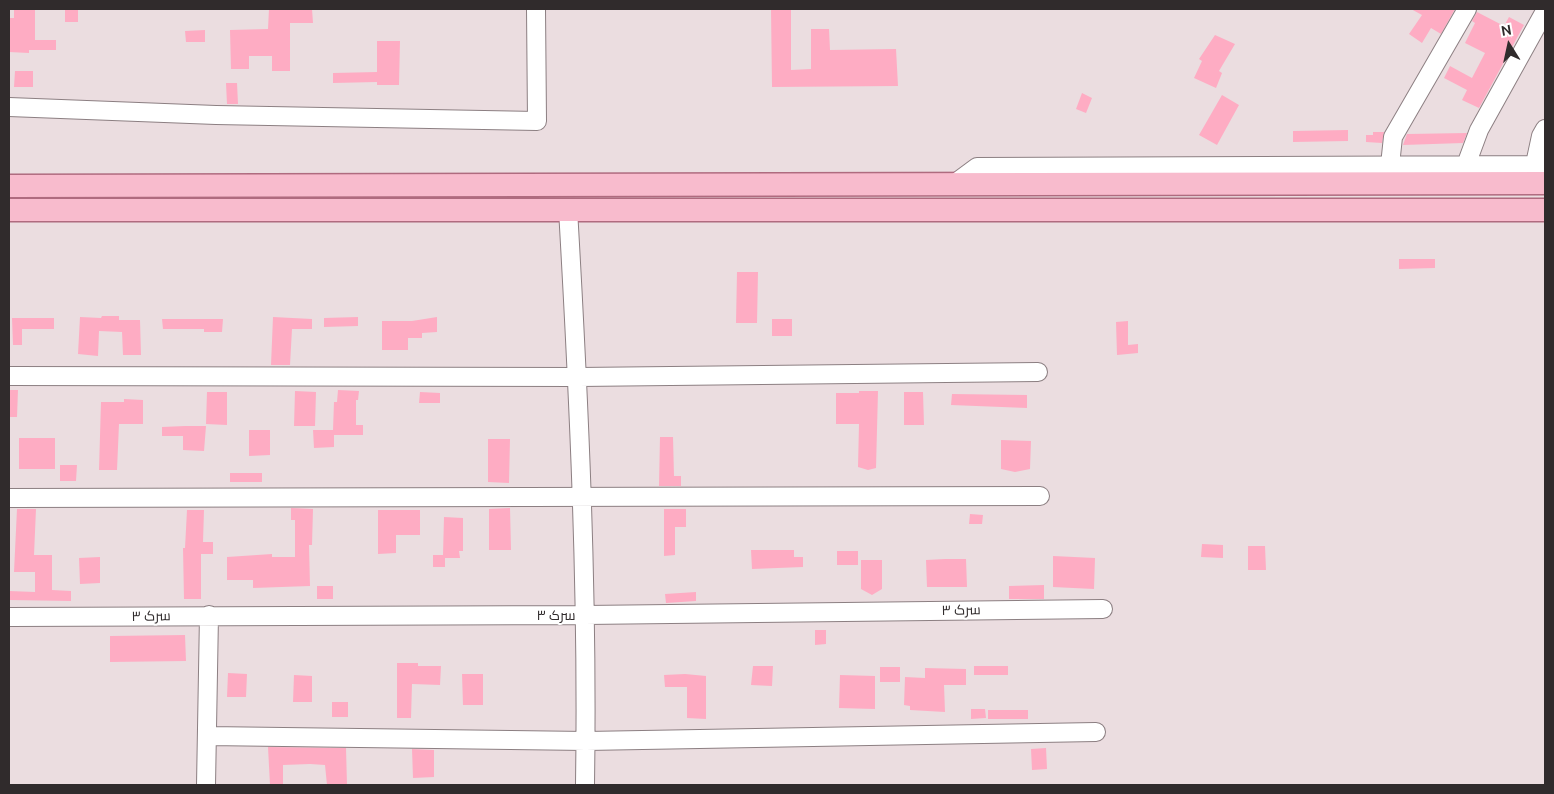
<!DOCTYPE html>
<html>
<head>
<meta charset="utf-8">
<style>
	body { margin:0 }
	#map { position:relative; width:1554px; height:794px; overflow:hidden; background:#ebdde0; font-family:Ubuntu,sans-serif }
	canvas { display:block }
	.frame { position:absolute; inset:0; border:10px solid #302b2c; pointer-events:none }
	.north { position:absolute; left:1484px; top:20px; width:50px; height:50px; -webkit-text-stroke:4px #fff; paint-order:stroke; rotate:350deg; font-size:14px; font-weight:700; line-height:20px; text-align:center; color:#302b2c }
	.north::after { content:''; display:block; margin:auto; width:18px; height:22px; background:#302b2c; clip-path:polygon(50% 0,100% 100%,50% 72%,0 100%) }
</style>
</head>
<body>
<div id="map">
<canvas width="1554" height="794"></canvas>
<div class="frame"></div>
<div class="north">N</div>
</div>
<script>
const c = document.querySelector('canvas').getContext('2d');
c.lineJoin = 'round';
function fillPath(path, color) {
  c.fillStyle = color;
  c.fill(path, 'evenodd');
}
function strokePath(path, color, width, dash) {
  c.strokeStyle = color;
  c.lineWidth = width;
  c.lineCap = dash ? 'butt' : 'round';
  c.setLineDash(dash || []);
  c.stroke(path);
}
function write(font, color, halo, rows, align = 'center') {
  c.font = font + ' Ubuntu,Cairo,sans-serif';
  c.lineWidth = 4;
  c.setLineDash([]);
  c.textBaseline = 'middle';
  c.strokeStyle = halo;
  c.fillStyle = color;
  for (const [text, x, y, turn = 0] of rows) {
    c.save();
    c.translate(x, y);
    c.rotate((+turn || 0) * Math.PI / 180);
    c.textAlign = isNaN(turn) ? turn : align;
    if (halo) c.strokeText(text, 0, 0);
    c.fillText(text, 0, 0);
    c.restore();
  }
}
const building = new Path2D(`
	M14 9H35V40H56V50H29V53L9 52V18H14Z
	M65 9H78V22H65Z
	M269 9H312L313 23H290V71H272V56H249V69H231L230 30 268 29Z
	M771 9H791V70L811 69V29H829L830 50 896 49 898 86 772 87Z
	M1411 9H1455L1441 34 1431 28 1422 43 1409 34 1422 15Z
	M1477 12 1504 26 1509 17 1524 25 1479 108 1462 100 1467 90 1444 78 1450 66 1472 78 1485 53 1465 43 1475 23 1472 21Z
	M205 30V42H186L185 31Z
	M1215 35 1235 44 1219 71 1222 73 1216 88 1194 78 1202 61 1199 59Z
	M377 41H400L399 85H377V82L333 83V73L377 72Z
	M15 71H33V87H14Z
	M226 83H237L238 104H227Z
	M1082 93 1092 98 1086 113 1076 109Z
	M1222 95 1239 105 1217 145 1199 135Z
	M1348 130V141L1293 142V131Z
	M1373 132H1384L1382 143 1366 142V135H1373Z
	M1467 133 1463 143 1403 145 1407 134Z
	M1399 259H1435V268L1399 269Z
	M737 272H758L757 323H736Z
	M102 316H119V320H140L141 355H123L122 332 99 331 98 356 78 354 80 317 101 318Z
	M273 317 312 319V329H292L290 365H271Z
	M358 317V326L324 327V318Z
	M437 317V332L422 333V338H408V350H382V321H412Z
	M12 318H54V329H22V345H13Z
	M162 319H223L222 332H204V329H163Z
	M772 319H792V336H772Z
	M1128 321V345L1138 344V353L1117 355 1116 322Z
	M9 390H18L17 417H9Z
	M338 390 359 391 358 400H356V425H363V435H334V447L314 448 313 430H333L334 402H337Z
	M295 391 316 392 315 426H294Z
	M859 391H878L876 468 868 470 858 467 859 424H836V393H859Z
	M207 392H227V425L206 424Z
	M420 392 440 393V403H419Z
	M904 392H923L924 425H904Z
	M952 394 1027 395V408L951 405Z
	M124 399 143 400V424H119L117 470H99L101 402H124Z
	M185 426H206L204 451 183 450V436H162V427Z
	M249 430H270V455L249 456Z
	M660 437H673L674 476H681V486H659Z
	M19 438H55V469H19Z
	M488 439H510L509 483 488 482Z
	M1001 440 1031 441 1030 469 1015 472 1001 469Z
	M60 465H77L76 481H60Z
	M230 473H262V482H230Z
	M291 508 313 509 312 545H309L310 586 253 588V580H227V557L272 554V557H295V520H291Z
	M510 508 511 550H489V509Z
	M17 509H36L34 555H52V590L71 591V601L9 600V591L35 592V572H14Z
	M664 509H686V527H675V555L664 556Z
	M187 510H204L203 542H213V554H201V599H184L183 548H185Z
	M378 510H420V535H396V553L378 554Z
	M970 514 983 515 982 524H969Z
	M444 517 463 518V551H459L460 558H445V567H433V555H443Z
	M1202 544 1223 545V558L1201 557Z
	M1248 546H1265L1266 570H1248Z
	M751 550H794V557H803V567L752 569Z
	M837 551H858V565H837Z
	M1053 556 1095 558 1094 589 1053 587Z
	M100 557V583L80 584 79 558Z
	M945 559H966L967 587H927L926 560Z
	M861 560H882V589L872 595 861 589Z
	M1044 585V599H1009V586Z
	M317 586H333V599H317Z
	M696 592V601L666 603 665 594Z
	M815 630H826V644L815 645Z
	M185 635 186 661 110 662V636Z
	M397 663H418V666H441L440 685 412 684 411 718H397Z
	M753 666H773L772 686 751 685Z
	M974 666H1008V675H974Z
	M880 667H900V682H880Z
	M925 668 966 669V685H944L945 712 910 710V706L904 705 905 677 925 678Z
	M228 673 247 674 246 697H227Z
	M462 674H483V705H463Z
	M685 674 706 676V719L687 718V687H665L664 675Z
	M294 675 312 676V702H293Z
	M840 675 875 676V709L839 708Z
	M332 702H348V717H332Z
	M971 709H985L986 718 971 719Z
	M988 710H1028V719H988Z
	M268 747 346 748 347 785H327L325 765 310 764 283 765V785H270Z
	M1046 748 1047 769 1032 770 1031 749Z
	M412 749 434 750V777L413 778Z`);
const minor = new Path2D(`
	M9 107 216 115 537 121 536 9
	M1535 164 1541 136 1545 129
	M1390 165 1393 137 1467 9
	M1466 165 1479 130 1545 11
	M954 184 977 167 1545 165
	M568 209C579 401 588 593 585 785
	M9 376 579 377 1038 372
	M9 498 1040 496
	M9 617 585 615 1103 609
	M208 736 586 741 1096 732
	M206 785 209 615`);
const major = new Path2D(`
	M9 186 1545 183
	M9 210H1545`);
const streetNames = [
	["سرک ۳",961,610,-1],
	["سرک ۳",556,615],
	["سرک ۳",151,616,-1]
];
fillPath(building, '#feacc3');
strokePath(minor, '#8c7f82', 20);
strokePath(major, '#af6b7f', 25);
strokePath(minor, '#fff', 18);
strokePath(major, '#f8bbcd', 22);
write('14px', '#302b2c', '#fff', streetNames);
</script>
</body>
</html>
